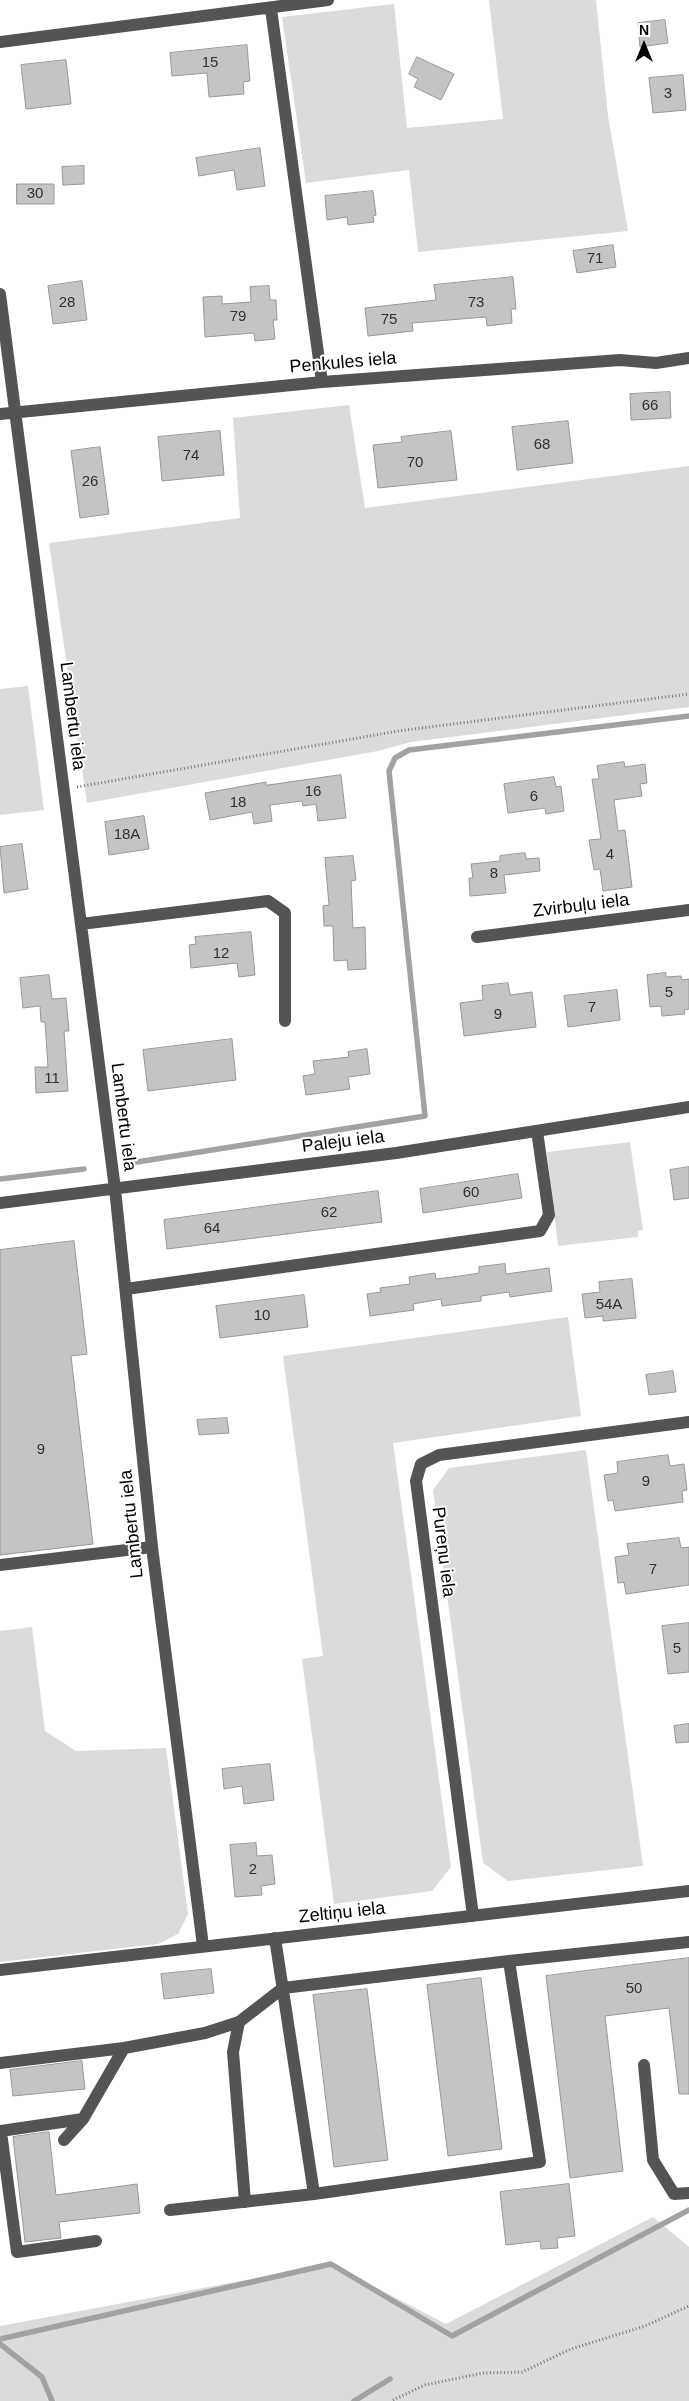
<!DOCTYPE html>
<html>
<head>
<meta charset="utf-8">
<style>
	body { margin:0 }
	#map { position:relative; width:689px; height:2401px; overflow:hidden; background:#fff; font-family:Arial,sans-serif }
	canvas { display:block }
	.north { position:absolute; left:619px; top:20px; width:50px; height:50px; -webkit-text-stroke:4px #fff; paint-order:stroke; rotate:0deg; font-size:14px; font-weight:700; line-height:20px; text-align:center; color:#000 }
	.north::after { content:''; display:block; margin:auto; width:18px; height:22px; background:#000; clip-path:polygon(50% 0,100% 100%,50% 72%,0 100%) }
</style>
</head>
<body>
<div id="map">
<canvas width="689" height="2401"></canvas>
<div class="north">N</div>
</div>
<script>
const c = document.querySelector('canvas').getContext('2d');
c.lineJoin = 'round';
function fillPath(path, color) {
  c.fillStyle = color;
  c.fill(path, 'evenodd');
}
function strokePath(path, color, width, dash) {
  c.strokeStyle = color;
  c.lineWidth = width;
  c.lineCap = dash ? 'butt' : 'round';
  c.setLineDash(dash || []);
  c.stroke(path);
}
function write(font, color, halo, rows, align = 'center') {
  c.font = font + ' Arial,sans-serif';
  c.lineWidth = 4;
  c.setLineDash([]);
  c.textBaseline = 'middle';
  c.strokeStyle = halo;
  c.fillStyle = color;
  for (const [text, x, y, turn = 0] of rows) {
    c.save();
    c.translate(x, y);
    c.rotate((+turn || 0) * Math.PI / 180);
    c.textAlign = isNaN(turn) ? turn : align;
    if (halo) c.strokeText(text, 0, 0);
    c.fillText(text, 0, 0);
    c.restore();
  }
}
const green = new Path2D(`
	M489 0H596L608 116 628 231 418 252 409 170 306 183 282 17 394 4 407 128 503 119Z
	M349 405 365 508 689 466V707L411 742 378 751 87 803 49 543 240 518 233 418Z
	M28 686 44 810 0 815V689Z
	M630 1142 643 1230 638 1231V1237L558 1246 547 1152Z
	M568 1317 581 1416 393 1443 451 1867 432 1891 334 1904 302 1659 323 1656 283 1356Z
	M586 1450 643 1866 508 1881 483 1863 433 1490 449 1468Z
	M32 1627 45 1731 76 1751 166 1748 188 1914 178 1934 158 1944 0 1962V1631Z
	M653 2217 689 2247V2401H0V2326L331 2264 446 2324Z`);
const stream = new Path2D(`
	M137 1162 425 1116 389 771 395 758 409 750 689 716
	M0 1179 84 1169
	M0 2339 331 2264 452 2336 689 2210
	M0 2344 42 2377 52 2401
	M354 2401 390 2379`);
const building = new Path2D(`
	M665 20 668 43 640 47 638 23Z
	M247 45 250 81 243 82 244 94 209 97 207 73 172 76 170 53Z
	M417 57 454 74 441 100 414 87 418 79 409 74Z
	M66 60 71 104 26 109 21 65Z
	M683 75 686 110 653 113 649 78Z
	M260 148 265 186 237 190 234 170 199 176 196 158Z
	M84 166V184L63 185 62 167Z
	M17 184H54V204H17Z
	M373 191 376 215 373 216 374 222 348 225 347 217 327 220 325 196Z
	M613 245 616 267 577 273 573 251Z
	M513 277 516 309H511L512 323 487 326 486 317 412 323 413 331 368 336 365 308 436 300 434 285Z
	M82 281 87 320 53 324 48 286Z
	M269 286 270 300H276L277 320H273L275 339 255 341 254 333 205 337 203 297 222 296V304L251 302 250 287Z
	M670 392 671 418 631 420 630 394Z
	M568 421 573 463 517 470 512 427Z
	M220 431 224 475 162 481 158 437Z
	M451 431 457 480 378 488 373 445 402 442 401 437Z
	M100 447 109 514 80 518 71 451Z
	M624 762 625 767 645 764 647 783 640 784 642 796 614 800 618 831 625 830 632 887 603 891 600 869 594 870 589 840 601 839 592 779H599L597 766Z
	M341 775 346 818 318 821 316 804 303 806 302 801 270 805 272 821 254 824 252 812 210 820 205 793 266 782V785Z
	M554 777 556 787 561 786 564 811 546 814 545 808 508 813 504 784Z
	M144 816 149 849 109 855 105 822Z
	M22 844 28 889 4 893 0 847Z
	M525 853 526 859 539 858 540 871 504 875 506 893 470 896 469 878H473L471 864 500 861V856Z
	M353 856 356 880 351 881 353 928 365 927 366 969 348 970 347 960 334 961 333 926H324L323 906 329 905 325 858Z
	M251 932 255 975 239 977 237 963 191 968 189 945 196 944 195 937Z
	M666 973V977L681 976 682 980 689 979V1009L684 1010 685 1014 662 1016 661 1006 650 1007 647 975Z
	M49 975 52 999 66 998 69 1031H64L68 1091 36 1093 35 1067H48L45 1022H41L40 1006 23 1008 20 978Z
	M508 983 510 995 532 992 536 1027 464 1036 460 1003 483 1000 482 986Z
	M617 990 620 1020 568 1027 564 996Z
	M232 1039 236 1080 148 1091 143 1050Z
	M367 1049 370 1074 348 1077 350 1089 306 1095 303 1076 315 1074 313 1061 349 1057 348 1052Z
	M689 1167V1198L674 1200 670 1170Z
	M518 1174 522 1198 423 1213 420 1189Z
	M378 1191 382 1222 167 1249 164 1220Z
	M74 1241 87 1354 71 1356 93 1544 0 1555V1250Z
	M505 1264 506 1274 549 1268 552 1291 510 1297 509 1292 481 1296V1301L442 1306 441 1299 413 1304 414 1310 370 1316 367 1294 381 1292 380 1288 410 1284 409 1277 435 1273 436 1279 460 1276 479 1273V1267Z
	M632 1279 636 1318 603 1321V1316L585 1318 582 1294 600 1292 599 1282Z
	M304 1295 308 1327 220 1338 216 1306Z
	M673 1371 676 1392 649 1395 646 1375Z
	M227 1418 229 1433 199 1435 197 1420Z
	M668 1455 670 1466 684 1464 687 1490 682 1491 683 1502 615 1511 613 1500 608 1501 604 1475 618 1473 617 1462Z
	M679 1538 681 1548 689 1547V1585L626 1594 624 1582 618 1583 615 1557 629 1555 627 1544Z
	M689 1623V1672L668 1674 662 1626Z
	M689 1724V1742L676 1743 674 1726Z
	M270 1764 274 1800 244 1804 242 1786 224 1789 222 1769Z
	M256 1843 257 1856 272 1855 275 1884 261 1886 262 1895 235 1897 230 1845Z
	M689 1958V2094H679L669 2008 605 2016 623 2171 570 2178 546 1976Z
	M211 1969 214 1993 164 1999 161 1974Z
	M481 1978 502 2149 448 2156 427 1985Z
	M367 1989 388 2160 334 2167 313 1995Z
	M82 2061 85 2089 13 2096 10 2070Z
	M49 2132 56 2195 137 2184 140 2213 59 2222 61 2238 25 2242 13 2137Z
	M569 2184 575 2236 557 2238 558 2248 541 2249 540 2241 506 2245 500 2192Z`);
const path = new Path2D(`
	M77 787 398 731 689 694
	M393 2400 425 2385 483 2373 522 2372 571 2349 645 2326 689 2306`);
const minor = new Path2D(`
	M271 9 322 382
	M0 42 328 0
	M0 294 115 1189 152 1547 203 1946
	M0 414 322 382 620 360 656 363 689 358
	M81 924 268 901 285 913V1021
	M477 937 689 910
	M0 1203 396 1153 689 1107
	M126 1289 540 1231 549 1215 537 1131
	M0 1565 152 1547
	M473 1916 416 1481 421 1464 439 1455 689 1422
	M509 1961 689 1942
	M0 1970 689 1891
	M239 2022 233 2052 245 2202
	M0 2063 124 2048
	M644 2065 653 2160 674 2194 689 2193
	M0 2131 83 2119
	M1 2132 17 2252 96 2241
	M64 2140 83 2119 124 2048 205 2033 239 2022 283 1988 509 1961 540 2162 314 2194 275 1938
	M170 2210 314 2194`);
const numberNames = [
	["15",210,63],
	["3",668,94],
	["30",35,194],
	["71",595,259],
	["28",67,303],
	["73",476,303],
	["79",238,317],
	["75",389,320],
	["66",650,406],
	["68",542,445],
	["74",191,456],
	["70",415,463],
	["26",90,482],
	["16",313,792],
	["6",534,797],
	["18",238,803],
	["18A",127,835],
	["4",610,855],
	["8",494,874],
	["12",221,954],
	["5",669,993],
	["7",592,1008],
	["9",498,1015],
	["11",52,1079],
	["60",471,1193],
	["62",329,1213],
	["64",212,1229],
	["54A",609,1305],
	["10",262,1316],
	["9",41,1450],
	["9",646,1482],
	["7",653,1570],
	["5",677,1649],
	["2",253,1870],
	["50",634,1989]
];
const streetNames = [
	["Penkules iela",343,363,-5],
	["Lambertu iela",72,716,83],
	["Zvirbuļu iela",581,906,-7],
	["Lambertu iela",123,1117,83],
	["Paleju iela",343,1142,-7],
	["Lambertu iela",132,1524,-96],
	["Pureņu iela",443,1552,83],
	["Zeltiņu iela",342,1913,-6]
];
fillPath(green, '#dbdbdb');
strokePath(stream, '#a2a2a2', 5.5);
fillPath(building, '#c4c4c4');
strokePath(building, '#989898', 1);
strokePath(path, '#767676', 3, [1, 2.5]);
strokePath(minor, '#545454', 12);
write('15px', '#313131', null, numberNames);
write('18px', '#000', '#fff', streetNames);
</script>
</body>
</html>
